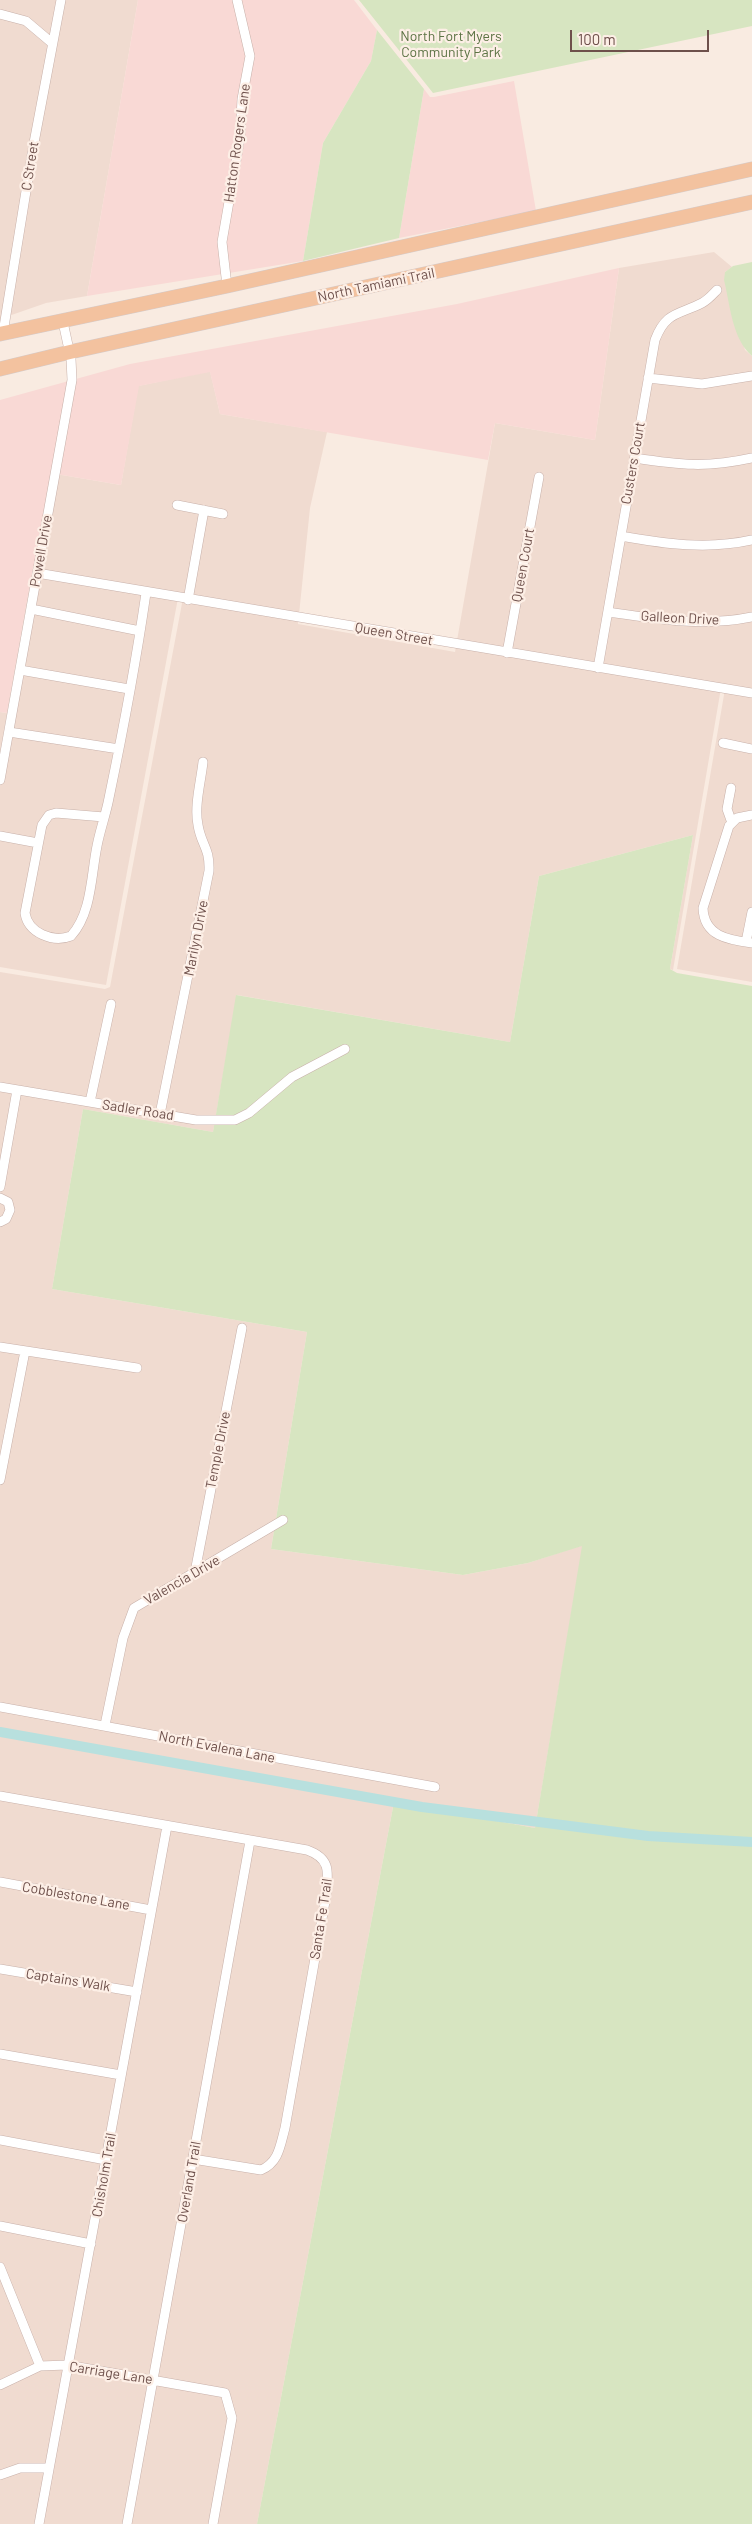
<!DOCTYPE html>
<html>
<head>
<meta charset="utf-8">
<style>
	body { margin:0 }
	#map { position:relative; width:752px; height:2524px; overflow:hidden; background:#f9ebe1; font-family:Barlow,sans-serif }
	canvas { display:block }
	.scale { position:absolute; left:570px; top:30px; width:139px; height:22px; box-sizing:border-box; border:2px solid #6e504b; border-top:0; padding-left:6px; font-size:15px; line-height:18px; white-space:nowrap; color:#6e504b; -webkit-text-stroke:4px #fdefe6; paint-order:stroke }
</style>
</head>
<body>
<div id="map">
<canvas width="752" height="2524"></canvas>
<div class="scale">100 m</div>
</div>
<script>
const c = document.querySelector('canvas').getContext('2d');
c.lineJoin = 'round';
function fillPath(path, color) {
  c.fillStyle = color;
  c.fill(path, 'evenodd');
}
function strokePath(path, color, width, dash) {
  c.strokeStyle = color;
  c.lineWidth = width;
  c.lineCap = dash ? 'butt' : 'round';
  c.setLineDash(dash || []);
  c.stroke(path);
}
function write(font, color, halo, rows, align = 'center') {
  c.font = font + ' Barlow,sans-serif';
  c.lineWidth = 4.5;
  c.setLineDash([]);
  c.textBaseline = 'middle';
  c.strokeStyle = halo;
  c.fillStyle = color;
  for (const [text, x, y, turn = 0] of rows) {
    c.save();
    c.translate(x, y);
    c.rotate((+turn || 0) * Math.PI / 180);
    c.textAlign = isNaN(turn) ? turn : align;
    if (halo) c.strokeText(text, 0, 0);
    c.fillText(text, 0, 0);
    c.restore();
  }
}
const residential = new Path2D(`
	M0 0H138L87 296 46 303 0 319Z
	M714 252 732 267 725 272 745 350 752 356V689L721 688 673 970 670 969 693 835 539 876 510 1042 237 995 213 1132 83 1109 52 1289 307 1332 271 1549 463 1575 528 1563 583 1545 535 1828 394 1802 257 2524H0V972L105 989 110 987 183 598 39 570 56 474 121 485 138 386 210 371 220 414 327 432 310 508 298 624 455 652 495 423 595 440 619 268Z
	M37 573 178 598 106 985 0 967V778Z
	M725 689 752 693V982L677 969Z
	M0 712 7 713 0 752Z`);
const commercial = new Path2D(`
	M138 0H354L377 30 371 61 323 143 303 261 87 296Z
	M514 81 536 211 399 238 424 89 430 97H434Z
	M619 268 595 440 495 423 488 460 220 414 210 372 139 386 121 485 56 474 32 573 7 713 0 712V400L130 364 457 304Z`);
const green = new Path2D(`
	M359 0H752V26L433 93Z
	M377 30 424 89 399 238 303 261 323 143 371 61Z
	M752 262V356C732 339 730 304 724 280L725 272 733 266Z
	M693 835 670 969 677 973 752 986V2524H257L394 1802 535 1828 582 1546 528 1563 463 1575 271 1549 307 1332 52 1289 83 1109 213 1132 236 995 510 1042 539 876Z`);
const canal = new Path2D(`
	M0 1732 422 1807 648 1836 752 1842`);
const street = new Path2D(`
	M0 14 26 21 52 43
	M227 286 222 242 240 138 242 99 250 56 237 0
	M3 333 33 148 61 0
	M648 378 702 384 752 376
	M635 458C680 465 707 468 752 458
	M177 505 223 514
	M621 536C665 544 708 550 752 540
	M37 573 752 693
	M188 600 204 510
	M31 609 140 631
	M608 612C656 619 704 627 752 617
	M507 653 539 477
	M598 668 655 340C666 311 679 315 702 303 708 300 713 294 717 290
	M20 670 129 689
	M9 732 119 749
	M723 743 752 749
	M0 780 72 380 71 359 63 322
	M731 788 727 809 732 823
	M752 815 737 818 729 826 703 908C704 936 728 940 752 943
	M104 817 56 813 49 815 42 825 25 913C28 933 53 943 71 936 92 913 91 875 97 846 100 830 106 814 109 798 123 731 136 662 146 593
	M0 836 38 843
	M746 942 752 912
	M0 1087 196 1120H235L249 1113 292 1077 345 1049
	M90 1102 111 1004
	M160 1114 209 871C210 847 201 845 198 825 194 806 201 781 203 762
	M0 1187 17 1090
	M0 1198 8 1202 10 1210 6 1219 0 1222
	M0 1347 137 1368
	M0 1480 25 1351
	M195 1572 242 1328
	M0 1707 435 1787
	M105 1725 123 1638 134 1608 283 1520
	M0 1796 307 1850C332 1859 328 1873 326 1896L285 2128C280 2146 279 2162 261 2170L193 2159
	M0 1882 151 1910
	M0 1969 137 1992
	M0 2054 121 2075
	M0 2140 106 2160
	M0 2226 91 2244
	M0 2267 40 2366
	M0 2385 40 2366 67 2365 225 2393 232 2418 213 2524
	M0 2475 20 2468H49
	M39 2524 167 1826
	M127 2524 250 1841`);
const primary = new Path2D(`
	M0 334 227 286 752 169
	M0 369 70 352 752 202`);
const parkNames = [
	["North Fort Myers",451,36],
	["Community Park",451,52]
];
const streetNames = [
	["Hatton Rogers Lane",237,143,-82],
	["C Street",30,166,-81],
	["North Tamiami Trail",376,285,-12],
	["Custers Court",633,463,-80],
	["Powell Drive",41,551,-80],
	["Queen Court",523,565,-80],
	["Galleon Drive",680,618,3],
	["Queen Street",394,634,10],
	["Marilyn Drive",196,938,-79],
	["Sadler Road",138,1110,9],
	["Temple Drive",218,1450,-79],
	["Valencia Drive",182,1580,-30],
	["North Evalena Lane",217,1747,11],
	["Cobblestone Lane",76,1896,10],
	["Santa Fe Trail",321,1919,-81],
	["Captains Walk",68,1980,9],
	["Chisholm Trail",104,2175,-80],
	["Overland Trail",189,2182,-80],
	["Carriage Lane",111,2373,9]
];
fillPath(residential, '#f0dbd0');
fillPath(commercial, '#f9d9d5');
fillPath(green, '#d7e5c1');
strokePath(canal, '#b8e0de', 10);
strokePath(street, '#c8b1aa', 10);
strokePath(primary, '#d4cac9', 15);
strokePath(street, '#fff', 9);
strokePath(primary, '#f3c29f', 14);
write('14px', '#5c7344', '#fdefe6', parkNames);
write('14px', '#6e504b', '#fdefe6', streetNames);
</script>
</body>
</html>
